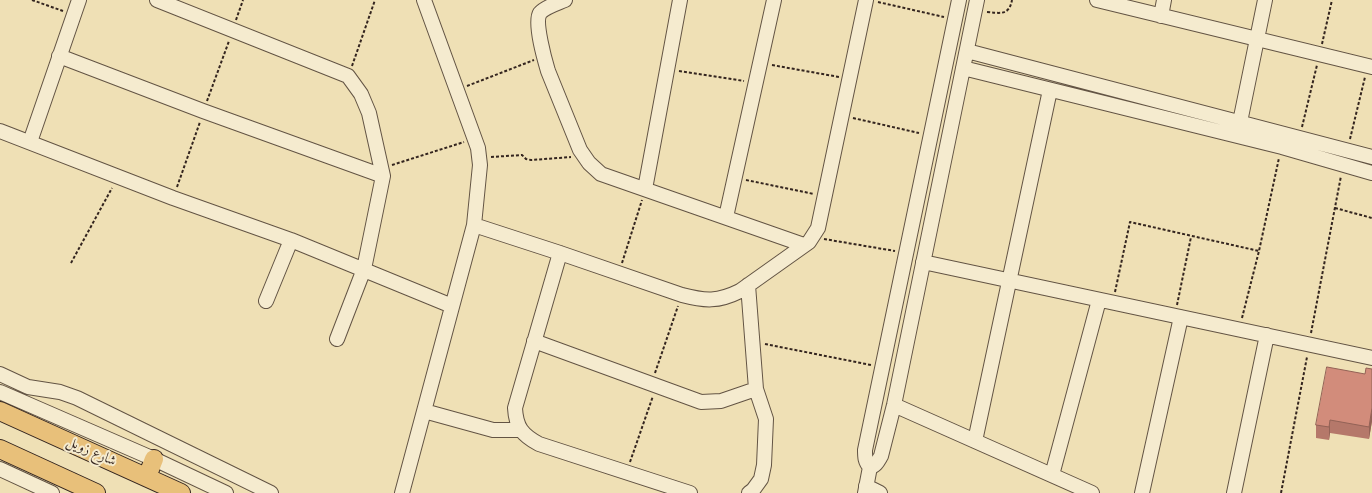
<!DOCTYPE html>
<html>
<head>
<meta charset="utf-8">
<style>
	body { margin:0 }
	canvas { display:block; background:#efe0b5 }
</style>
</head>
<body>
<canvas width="1372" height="493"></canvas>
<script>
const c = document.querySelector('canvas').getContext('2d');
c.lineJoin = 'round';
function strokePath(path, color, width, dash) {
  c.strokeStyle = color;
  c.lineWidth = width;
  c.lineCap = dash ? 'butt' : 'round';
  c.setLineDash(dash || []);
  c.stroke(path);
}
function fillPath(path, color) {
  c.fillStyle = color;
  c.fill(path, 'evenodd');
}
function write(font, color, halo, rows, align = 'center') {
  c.font = font + ' Cardo,Amiri,serif';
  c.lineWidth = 4;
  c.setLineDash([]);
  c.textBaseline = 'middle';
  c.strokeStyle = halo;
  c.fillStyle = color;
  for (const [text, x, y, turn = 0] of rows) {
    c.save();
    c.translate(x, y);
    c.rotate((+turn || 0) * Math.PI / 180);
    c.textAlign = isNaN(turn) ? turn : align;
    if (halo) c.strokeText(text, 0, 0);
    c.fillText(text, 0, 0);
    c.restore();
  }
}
const path = new Path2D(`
	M32 0 63 11
	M878 2 944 17
	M987 12C1000 13 1009 16 1012 0
	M236 20 243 0
	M1322 44 1332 0
	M772 65 839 77
	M352 66 375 0
	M679 71 744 81
	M467 86 534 60
	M207 101 229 41
	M853 118 919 133
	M1302 127 1317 65
	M1350 139 1365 77
	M491 157 522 155 526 159 531 160 571 157
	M392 165 464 142
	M746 180 814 194
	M177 187 200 122
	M1335 208 1372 218
	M824 239 895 251
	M71 263 112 188
	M622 263 642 200
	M1115 292 1130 222 1259 251
	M1177 305 1191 237
	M1242 318 1259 251 1279 158
	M1311 333 1341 176
	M765 344 871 365
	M655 373 678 306
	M630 462 653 396
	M1281 493 1307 357`);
const minor = new Path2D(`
	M157 0 348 76 361 94 369 113 383 176 364 269 337 339
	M565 0C558 3 545 7 540 13 534 22 545 61 548 71L580 150 589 163 601 174 804 245
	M1097 0 1372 67
	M1161 16 1164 0
	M967 51 1372 157
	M59 56 203 111 383 176
	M963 68 1282 147 1372 173
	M1240 122 1265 0
	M0 131 173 198 291 240 452 306
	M30 142 79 0
	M645 189 680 0
	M726 217 774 0
	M474 225 560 253 682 295C705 301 718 302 740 291L809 242 818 228 866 0
	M560 253 515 408C516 427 522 435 539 444L690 493
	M923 262 1372 358
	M748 285 756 389 766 419 764 465 761 479 753 490 749 493
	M266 301 291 240
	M534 341 701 402 721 401 756 389
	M0 374 28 387 60 392 77 398 271 493
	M0 392 154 459 226 493
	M894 405 1092 493
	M424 411 493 430H520
	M975 441 1050 90
	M870 467C876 466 878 461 881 456L894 405 977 0
	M0 469 52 493
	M1052 475 1099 300
	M866 486 880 493
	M402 493 474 225 480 165 478 148 424 0
	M865 493 870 467C865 462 865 457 865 450L959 0
	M1142 493 1181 317
	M1234 493 1267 335`);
const major = new Path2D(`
	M0 411 181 493
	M0 449 96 493
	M147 477 154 459`);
const wall = new Path2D(`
	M1372 369V421L1369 439 1330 433 1329 440 1316 438V425Z`);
const shadedWall = new Path2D(`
	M1372 408V421L1369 439V427Z
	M1330 420V433L1329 440V427Z`);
const building = new Path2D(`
	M1327 367 1365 374 1366 368 1372 369V408L1369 427 1330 420 1329 427 1316 425Z`);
const streetNames = [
	["شارع زويل",91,452,24]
];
strokePath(minor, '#635444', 16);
strokePath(major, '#34251f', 20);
strokePath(path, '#34251f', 2, [3, 2]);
strokePath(minor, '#f5ebcf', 14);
strokePath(major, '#e8c07a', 18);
fillPath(wall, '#b5786a');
fillPath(shadedWall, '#936256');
fillPath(building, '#d28c7b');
strokePath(building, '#936256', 1);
write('14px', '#34251f', '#f5ebcf', streetNames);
</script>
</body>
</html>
